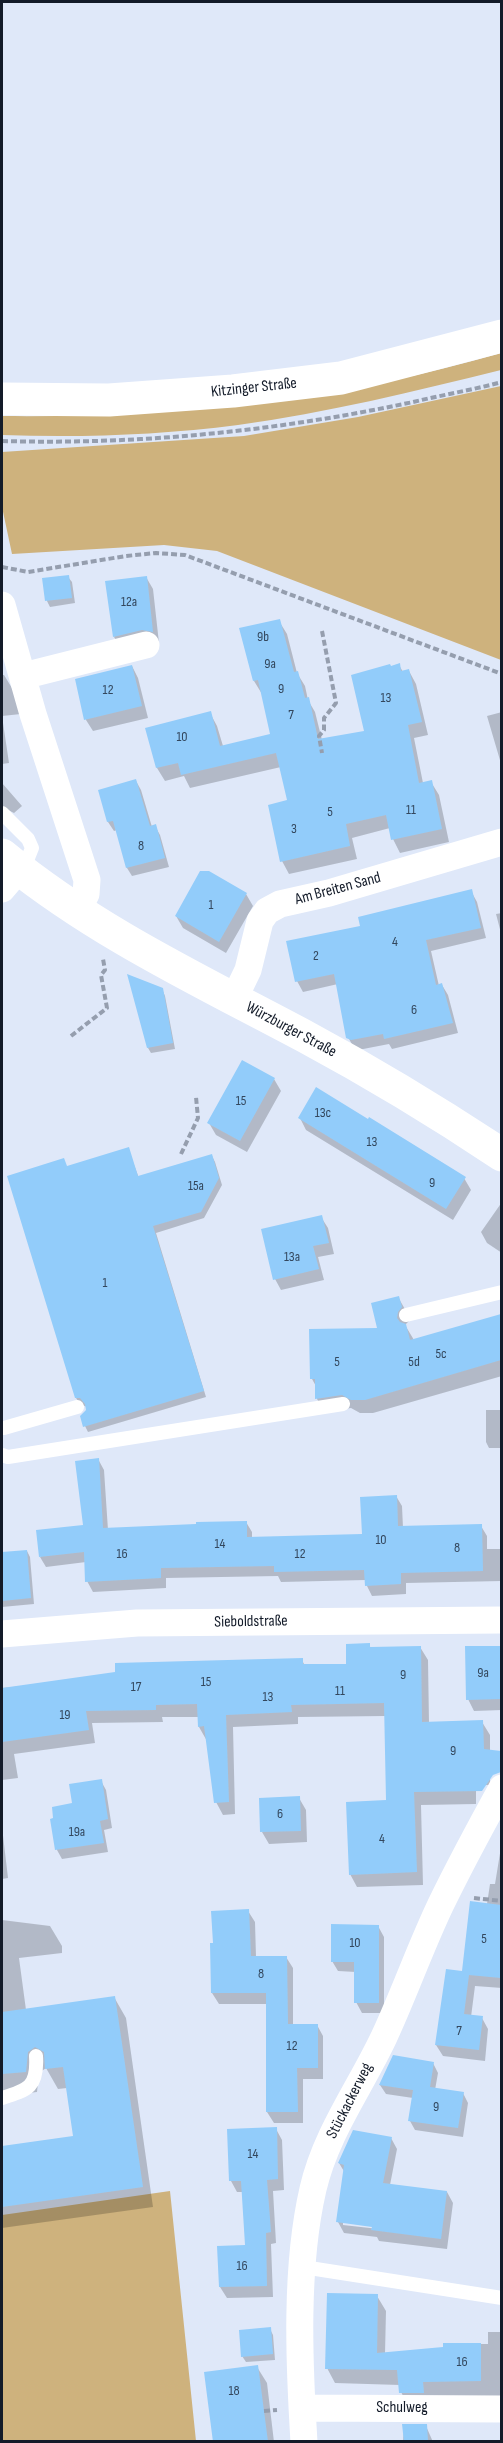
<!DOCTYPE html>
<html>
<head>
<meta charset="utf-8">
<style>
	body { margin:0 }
	#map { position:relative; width:503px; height:2443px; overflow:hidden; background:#dfe8f9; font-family:"Sofia Sans Condensed",sans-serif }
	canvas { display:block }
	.frame { position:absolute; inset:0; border:3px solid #131b29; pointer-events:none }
</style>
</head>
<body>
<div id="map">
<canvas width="503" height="2443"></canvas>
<div class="frame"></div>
</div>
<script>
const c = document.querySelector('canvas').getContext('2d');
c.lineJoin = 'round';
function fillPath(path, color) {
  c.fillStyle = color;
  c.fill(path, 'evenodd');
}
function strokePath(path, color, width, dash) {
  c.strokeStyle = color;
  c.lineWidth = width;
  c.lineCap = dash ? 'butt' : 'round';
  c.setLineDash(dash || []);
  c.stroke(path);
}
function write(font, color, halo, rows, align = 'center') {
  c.font = font + ' "Sofia Sans Condensed",sans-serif';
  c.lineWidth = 4.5;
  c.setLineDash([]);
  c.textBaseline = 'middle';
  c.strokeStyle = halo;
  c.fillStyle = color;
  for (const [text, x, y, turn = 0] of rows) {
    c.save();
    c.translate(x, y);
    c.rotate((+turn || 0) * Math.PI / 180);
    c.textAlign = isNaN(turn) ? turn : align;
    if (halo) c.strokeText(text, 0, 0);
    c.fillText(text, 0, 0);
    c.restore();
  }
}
const green = new Path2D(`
	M501 353V370C415 391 327 413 238 425 160 435 80 438 2 435V416C170 418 340 400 501 353Z
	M501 386V660L217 551 164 545 12 554 2 507V452L244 436 358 417Z
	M170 2191 196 2441H2V2215Z`);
const shadow = new Path2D(`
	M68 577 72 582 75 603 50 607 47 601 44 580Z
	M146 577 153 589 159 643 121 648 114 637Z
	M279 621 287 634 297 673 305 686 308 700 315 712 322 740 365 732 391 667 399 665 403 672 409 671 416 684 428 735 414 738 423 783 431 782 439 795 449 842 400 853 393 839 390 828 352 838 357 859 289 874 282 861 289 801 281 767 190 788 184 776 165 781 157 768 147 729 210 713 217 726 223 746 272 735 262 694 254 681 241 629Z
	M132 666 138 678 148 718 93 731 86 720 76 680Z
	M2 675H4L15 693 21 714 2 716 9 763 2 764Z
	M502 712V767L487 716Z
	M136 781 141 790 152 827 155 826 160 835 169 867 132 876 127 868 117 830 114 831 108 822 100 791Z
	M2 783 22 806 14 813 8 810 2 811Z
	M471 891 477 902 486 938 431 951 439 986 442 985 448 995 458 1033 392 1049 389 1044 358 1050 354 1048 348 1037 338 984 303 992 297 981 361 927Z
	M246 894 253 906 226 953 183 928 176 916Z
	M502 913V937L496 914Z
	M162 989 165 996 175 1049 151 1053 148 1048Z
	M274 1079 281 1091 247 1152 216 1135 209 1123Z
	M300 1118 464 1178 471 1190 453 1220 306 1130Z
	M128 1149 139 1178 212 1156 215 1162 222 1185 204 1218 156 1233 206 1397 88 1432 85 1426 87 1407 80 1404 76 1398 68 1167Z
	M502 1202V1253L487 1243 481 1232Z
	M321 1217 328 1228 334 1254 318 1257 324 1280 281 1290 275 1279Z
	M398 1297 406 1311 409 1321 405 1325 414 1340 502 1315V1376L373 1413H360L351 1408 325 1412 317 1399V1388L312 1379 379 1329Z
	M486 1410H502V1448H489L486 1442Z
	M98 1459 104 1470 108 1530 246 1522 252 1532V1538L364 1535 396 1496 402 1506 403 1528 481 1526 487 1536V1549H502V1581L406 1583V1594L372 1596 367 1586 366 1580 281 1582 278 1576 166 1578V1588L93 1592 87 1581 86 1562 46 1567 40 1557 84 1526Z
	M27 1551 30 1557 34 1604 2 1607V1553Z
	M369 1645 371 1648 420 1647 428 1660 429 1723 482 1722 490 1735V1785H476V1804L421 1805 423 1885 357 1887 350 1874 387 1802 386 1716 298 1717V1724L233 1727 235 1814 223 1815 216 1802 207 1741 199 1727V1717H162L163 1722 92 1723 95 1743 14 1754 18 1778 2 1780V1688L302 1660 305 1666 348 1665Z
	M502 1647V1710L474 1711 468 1699 466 1648Z
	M101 1781 106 1790 112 1828 104 1830 108 1852 62 1859 57 1850 52 1820Z
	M299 1798 306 1810 307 1842 269 1844 262 1832Z
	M2 1827 8 1878 2 1879Z
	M502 1841V1988L475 1986 471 2017 482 2018 488 2029 485 2061 443 2056 436 2045 487 1904 490 1884H495Z
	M248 1911 255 1922 256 1957H286L293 1968V2025H317L323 2036V2079H303V2123H274L267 2112 268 2004H219L212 1993Z
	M2 1920 50 1926 62 1946V1953L19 1958 26 2010 114 1997 126 2018 153 2207 2 2228V2148L74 2137 67 2088 58 2089 46 2068 39 2073 37 2092 2 2096Z
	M378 1926 384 1937V2013H362L356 2002V1972L338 1971 332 1961Z
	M433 2063 438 2073 435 2090 463 2093 468 2103 463 2137 415 2130 410 2121 413 2098 386 2094 380 2085Z
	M276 2129 282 2140 284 2190 273 2191 276 2243 271 2244 273 2297 227 2298 220 2287 247 2246 243 2192H237L231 2181Z
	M391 2138 397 2149 390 2185 447 2192 453 2203 447 2249 379 2241 377 2237 344 2233 338 2222 345 2173 339 2163ZM343 2222 379 2226V2229L343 2225Z
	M377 2296 386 2311 385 2354 444 2349V2344H488V2332H502V2396L409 2407 401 2392 400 2385 335 2383 327 2368Z
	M270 2329 273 2335 275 2360 246 2362 242 2356Z
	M257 2367 267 2383 274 2442H214Z
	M404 2426H426L433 2442H403Z`);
const building = new Path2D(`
	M69 575 72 598 45 601 42 578Z
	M147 576 153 632 142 630 113 637 105 581Z
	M280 619 294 672 298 671 305 698 309 697 318 739 364 731 351 675 390 664 391 666 400 663 401 671 409 669 422 722 408 725 419 783 432 780 442 829 391 840 386 815 346 824 350 846 280 862 268 805 287 800 276 753 181 775 178 763 156 768 145 728 211 711 220 746 270 734 258 680 253 681 239 628Z
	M132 665 142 706 84 720 75 679Z
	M136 779 150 826 156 824 165 858 126 868 113 821 107 822 98 790Z
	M200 871H209L247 893 219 942 175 916Z
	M472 889 481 928 426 940 436 985 442 983 453 1023 384 1039 383 1034 351 1040 346 1038 334 974 295 982 286 941 360 926 358 917Z
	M127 974 163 988 173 1043 147 1048Z
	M242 1060 275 1078 240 1141 207 1123Z
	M316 1087 368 1119 369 1117 466 1177 446 1209 298 1118Z
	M129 1147 138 1176 212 1154 219 1178 201 1212 153 1226 204 1391 83 1427 80 1416 86 1410 85 1404 80 1398H75L7 1176 64 1158 67 1166Z
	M322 1215 329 1243 313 1246 319 1269 273 1280 261 1229Z
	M399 1296 402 1307 398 1312 397 1318 400 1322 406 1324 410 1340 501 1314V1360L365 1400H351L342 1395 315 1399V1379H310L309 1329 377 1328 371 1303Z
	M99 1458 103 1528 196 1524V1522L247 1521V1537L362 1534 360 1497 397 1495 398 1526 482 1524 483 1571 401 1573V1584L365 1586 364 1570 274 1572V1566L161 1568V1578L85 1582 84 1552 39 1557 36 1530 83 1525 75 1461Z
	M27 1550 31 1598 2 1601V1552Z
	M370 1643V1647L421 1646 422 1722 483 1720 484 1749 501 1751V1772L493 1775 482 1791 414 1792 417 1872 349 1875 346 1802 386 1800 384 1703 291 1705 292 1712 226 1715 229 1802 214 1803 204 1726 198 1727 197 1704 156 1705V1710L86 1711 89 1730 2 1742V1688L115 1672V1663L303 1658V1664H346V1644Z
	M465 1646H501V1699L466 1700Z
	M102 1779 108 1819 100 1821 104 1843 55 1850 50 1819 53 1818 52 1807 72 1803 69 1784Z
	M300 1796 301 1831 260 1832 259 1798Z
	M470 1901 501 1905V1978L469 1975 464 2014 483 2016 479 2050 435 2045 446 1969 462 1971Z
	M249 1909 251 1956H287L288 2024H318V2068H297L298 2112H266V1993H211L210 1943H213L211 1911Z
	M331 1924 379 1925V2003H354V1962H331Z
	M115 1996 143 2187 2 2207V2146L73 2136 63 2067 45 2069 44 2052 35 2047 28 2052 26 2072 2 2074V2012Z
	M393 2055 434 2062 430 2087 464 2092 458 2128 408 2121 413 2090 379 2085Z
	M277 2127 278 2179 267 2180 271 2232 266 2233 267 2286 219 2287 217 2246 245 2245 241 2181H229L227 2129Z
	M353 2130 392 2137 383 2183 447 2191 441 2239 371 2230 372 2227 336 2222 344 2165 338 2163Z
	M327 2293 378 2294 377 2353 443 2347V2343H481V2381L423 2382 424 2393H399L397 2370 325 2369Z
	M271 2327 273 2354 241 2357 239 2330Z
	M258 2365 268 2442H213L204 2372Z
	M402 2424H427L428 2442H404Z`);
const path = new Path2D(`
	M2 441C140 445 277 431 413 402 442 395 472 390 502 382
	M2 567 28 572 126 556 156 553 185 555 502 674
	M322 631 336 703 324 718V730L319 736 322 753
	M71 1036 107 1008 101 975 105 970 103 959
	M181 1154 198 1118 196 1097
	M474 1898 502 1901
	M264 2411 277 2410`);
const service = new Path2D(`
	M2 813 28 839 32 848 28 858 19 869
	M406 1315 502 1292
	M4 1428 77 1407
	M2 1455 8 1457 343 1404
	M2 2098C28 2090 38 2087 36 2056
	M303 2267 502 2298`);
const minor = new Path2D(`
	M2 605 33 714 87 880 86 894 77 911
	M23 676 146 645
	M2 889 19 869
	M234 999 248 970 260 921 267 911 280 904 329 893 502 842
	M2 1634 137 1623 502 1620
	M302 2408 502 2409
	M304 2442C299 2362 295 2267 313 2189 326 2133 360 2088 384 2037 404 1994 420 1948 441 1904 460 1865 481 1826 502 1788`);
const tertiary = new Path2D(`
	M2 399 109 400 233 391 341 378 502 336
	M2 855C94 931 201 981 306 1037 373 1073 439 1113 502 1155`);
const numberNames = [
	["12a",129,602],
	["9b",263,637],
	["9a",270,664],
	["9",281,689],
	["12",108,690],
	["13",386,698],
	["7",291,715],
	["10",182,737],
	["11",411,810],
	["5",330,812],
	["3",294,829],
	["8",141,846],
	["1",211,905],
	["4",395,942],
	["2",316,956],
	["6",414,1010],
	["15",241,1101],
	["13c",323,1113],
	["13",372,1142],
	["9",432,1183],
	["15a",196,1186],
	["13a",292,1257],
	["1",105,1283],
	["5c",441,1354],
	["5",337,1362],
	["5d",414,1362],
	["10",381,1540],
	["14",220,1544],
	["8",457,1548],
	["16",122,1554],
	["12",300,1554],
	["9a",483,1673],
	["9",403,1675],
	["15",206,1682],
	["17",136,1687],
	["11",340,1691],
	["13",268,1697],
	["19",65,1715],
	["9",453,1751],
	["6",280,1814],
	["19a",77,1832],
	["4",382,1839],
	["5",484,1939],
	["10",355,1943],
	["8",261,1974],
	["7",459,2031],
	["12",292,2046],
	["9",436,2107],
	["14",253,2154],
	["16",242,2266],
	["16",462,2362],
	["18",234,2391]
];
const streetNames = [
	["Kitzinger Straße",254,388,-6],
	["Am Breiten Sand",338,889,-15],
	["Würzburger Straße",291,1030,28],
	["Sieboldstraße",251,1622,-1],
	["Stückackerweg",350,2101,-63],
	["Schulweg",402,2408]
];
fillPath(green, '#ceb27d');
fillPath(shadow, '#0003');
fillPath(building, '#92ccfa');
strokePath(path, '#959eae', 4, [6, 3]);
strokePath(service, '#fff', 14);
strokePath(minor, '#fff', 27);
strokePath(tertiary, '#fff', 33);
write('14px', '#33475d', null, numberNames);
write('16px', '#131b29', '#fff', streetNames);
</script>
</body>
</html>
